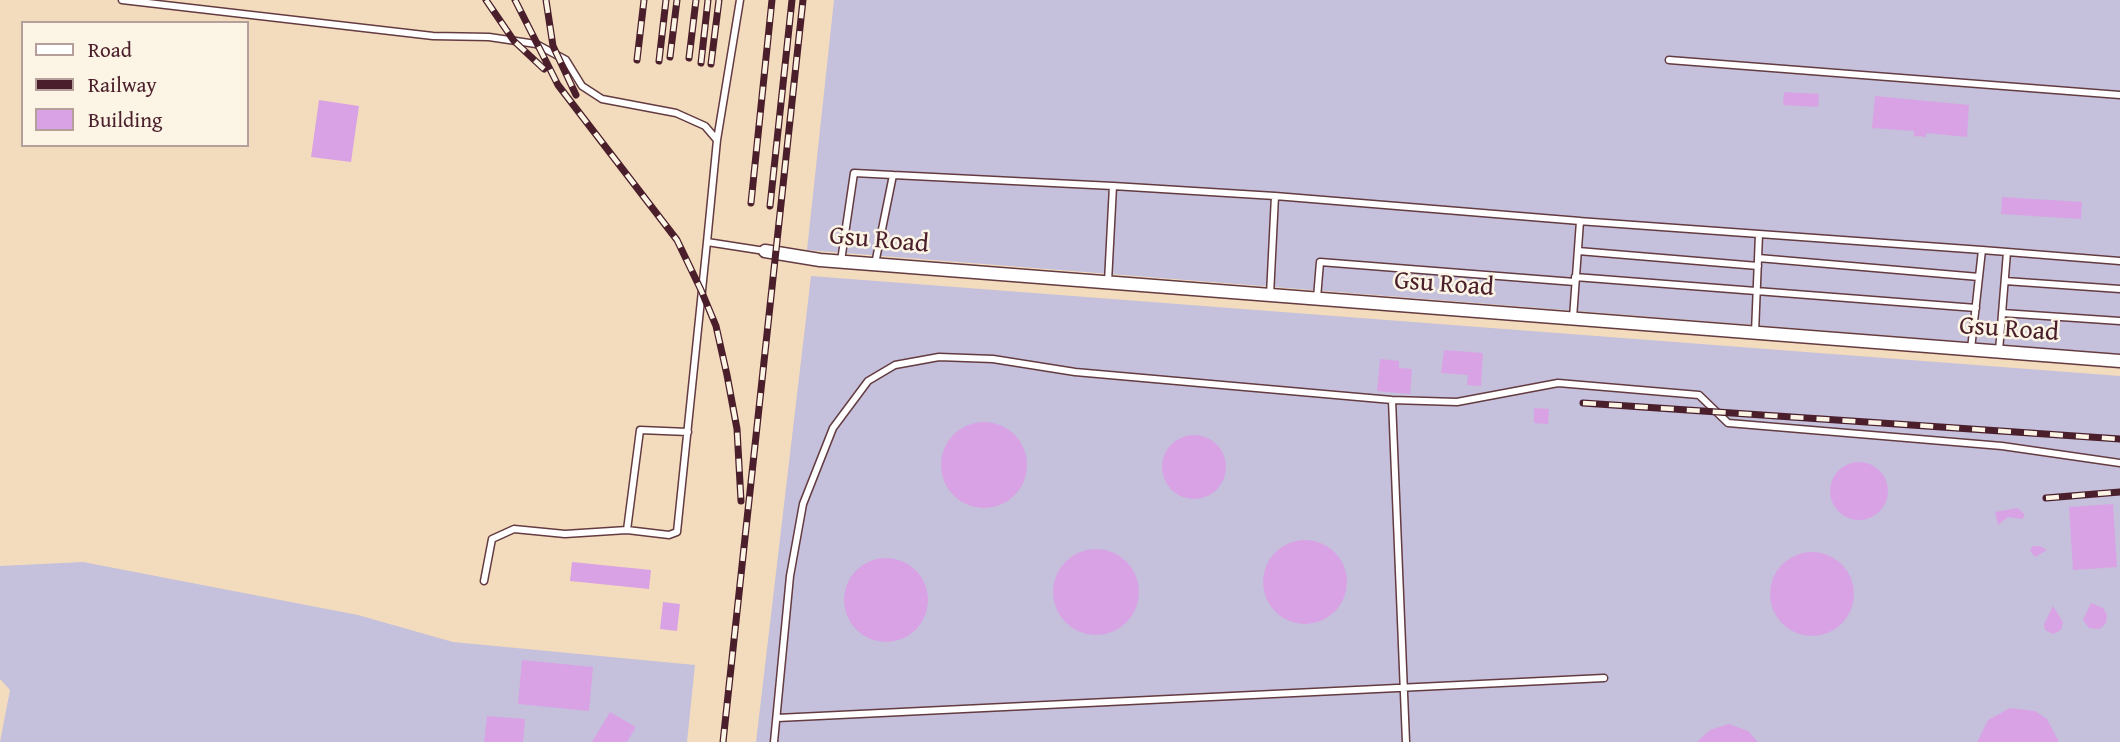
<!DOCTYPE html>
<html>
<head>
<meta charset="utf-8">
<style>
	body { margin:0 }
	#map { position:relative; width:2120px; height:742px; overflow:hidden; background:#f3dcbd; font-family:"Gentium Book Plus",serif }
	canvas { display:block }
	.legend { position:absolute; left:21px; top:21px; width:228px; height:126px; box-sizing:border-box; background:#fcf5e5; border:2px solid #b59f9b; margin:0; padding:9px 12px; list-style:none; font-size:21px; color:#4a1f2b }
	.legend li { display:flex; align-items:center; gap:14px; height:35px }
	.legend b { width:35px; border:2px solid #b59f9b }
</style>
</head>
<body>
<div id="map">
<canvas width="2120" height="742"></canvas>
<ul class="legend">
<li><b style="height:9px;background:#fff"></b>Road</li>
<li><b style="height:9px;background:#4a1f2b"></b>Railway</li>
<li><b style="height:19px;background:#d9a2e5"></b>Building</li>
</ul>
</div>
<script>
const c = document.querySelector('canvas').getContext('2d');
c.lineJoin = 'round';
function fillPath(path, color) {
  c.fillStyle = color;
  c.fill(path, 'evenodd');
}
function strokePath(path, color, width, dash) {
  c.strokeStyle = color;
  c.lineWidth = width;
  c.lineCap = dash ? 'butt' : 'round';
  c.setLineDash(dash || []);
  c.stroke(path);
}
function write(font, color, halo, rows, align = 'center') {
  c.font = font + ' "Gentium Book Plus",serif';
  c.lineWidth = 5;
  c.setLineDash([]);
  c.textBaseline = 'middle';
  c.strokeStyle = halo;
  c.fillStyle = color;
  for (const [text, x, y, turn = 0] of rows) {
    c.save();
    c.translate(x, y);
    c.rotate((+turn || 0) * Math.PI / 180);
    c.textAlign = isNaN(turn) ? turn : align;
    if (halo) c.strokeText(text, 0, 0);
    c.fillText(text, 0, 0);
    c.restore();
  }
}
const industrial = new Path2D(`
	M834 0H2120V354L807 250Z
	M811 276 2120 376V742H756Z
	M83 562 358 615 453 642 695 665 687 742H0L10 690 0 679V566Z`);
const building = new Path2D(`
	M1784 92 1819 94 1818 107 1783 105Z
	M1875 96 1969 105 1967 137 1926 133V137L1914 136V131L1872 128Z
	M319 100 359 106 351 162 311 157Z
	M2002 197 2082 202 2081 219 2001 214Z
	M1444 350 1483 353 1481 386 1467 385 1468 375 1441 373Z
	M1380 359 1399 361V368L1412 369 1410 394 1377 391Z
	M1534 408 1549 409 1548 424 1534 423Z
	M941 465a43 43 0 1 1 86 0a43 43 0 1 1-86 0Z
	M1162 467a32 32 0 1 1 64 0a32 32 0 1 1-64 0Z
	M1830 491a29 29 0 1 1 58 0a29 29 0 1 1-58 0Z
	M2113 504 2117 567 2073 570 2069 507Z
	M2018 508 2025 515 2022 519 2008 517 1998 525 1995 512Z
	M1263 582a42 42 0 1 1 84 0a42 42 0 1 1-84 0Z
	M2033 546H2040L2047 550 2035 557 2030 551Z
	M1053 592a43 43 0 1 1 86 0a43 43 0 1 1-86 0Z
	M1770 594a42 42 0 1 1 84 0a42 42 0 1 1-84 0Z
	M844 600a42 42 0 1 1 84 0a42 42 0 1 1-84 0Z
	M572 562 651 570 649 589 570 581Z
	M663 602 680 604 677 631 660 629Z
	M2091 603 2103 608 2107 615 2106 623 2100 629 2089 628 2083 620Z
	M2053 606 2063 622 2061 630 2053 634 2045 630 2044 624Z
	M522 660 593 667 589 711 518 704Z
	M2010 708 2035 711 2047 719 2059 742H1977L1988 720Z
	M610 712 636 727 627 742H592Z
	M487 716 525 719 523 742H484Z
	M1729 724 1748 731 1758 742H1697L1710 730Z`);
const lane = new Path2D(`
	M122 0 433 36 489 37 536 44 566 60 582 86 602 99 676 113 705 126 717 140 707 242 765 251
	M1669 60 2120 95
	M717 140 740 0
	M1113 186 1275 196 1270 295
	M1275 196 1580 221 1573 318
	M1578 221 1982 250
	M1578 251 1758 266
	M1758 258 1979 277
	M841 261 854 173 893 175
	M875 264 893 175 1113 186 1108 282
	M1575 277 1976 308
	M2005 281 2120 289
	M1317 298 1320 262 1575 282
	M2002 313 2120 321
	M1755 333 1759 234
	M1971 349 1982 250 2120 261
	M1999 351 2007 252
	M1392 400 1406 742
	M627 530 640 430 688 432
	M484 581 492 539 514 529 565 534 627 530 669 535 677 532 707 242
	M777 718 1604 678
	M774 742 790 576 803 504 833 428 868 381 895 365 939 357 993 359 1075 372 1392 400 1457 402 1558 383 1699 395 1728 423 2002 446 2120 463`);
const street = new Path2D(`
	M765 251 820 260 2120 361`);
const rail = new Path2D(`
	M486 0 514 41 544 69
	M515 0 558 85 677 240 701 290 716 326 727 375 737 429 741 501
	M546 0 553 46 576 95
	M670 57 677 0
	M689 58 696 0
	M637 60 644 0
	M659 61 666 0
	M701 63 708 0
	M711 64 719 0
	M751 203 772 0
	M770 206 792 0
	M1583 403 2120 439
	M2046 498 2120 492
	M723 742 803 0`);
const streetNames = [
	["Gsu Road",879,241,5],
	["Gsu Road",1444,285,4],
	["Gsu Road",2009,330,4]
];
fillPath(industrial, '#c5c0db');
fillPath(building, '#d9a2e5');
strokePath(lane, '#633b41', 9);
strokePath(street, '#633b41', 15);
strokePath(lane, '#fff', 6);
strokePath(street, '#fff', 12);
strokePath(rail, '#4a1f2b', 7);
strokePath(rail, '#fcf5e5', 4.5, [13]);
write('26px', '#4a1f2b', '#fcf5e5', streetNames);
</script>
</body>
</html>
